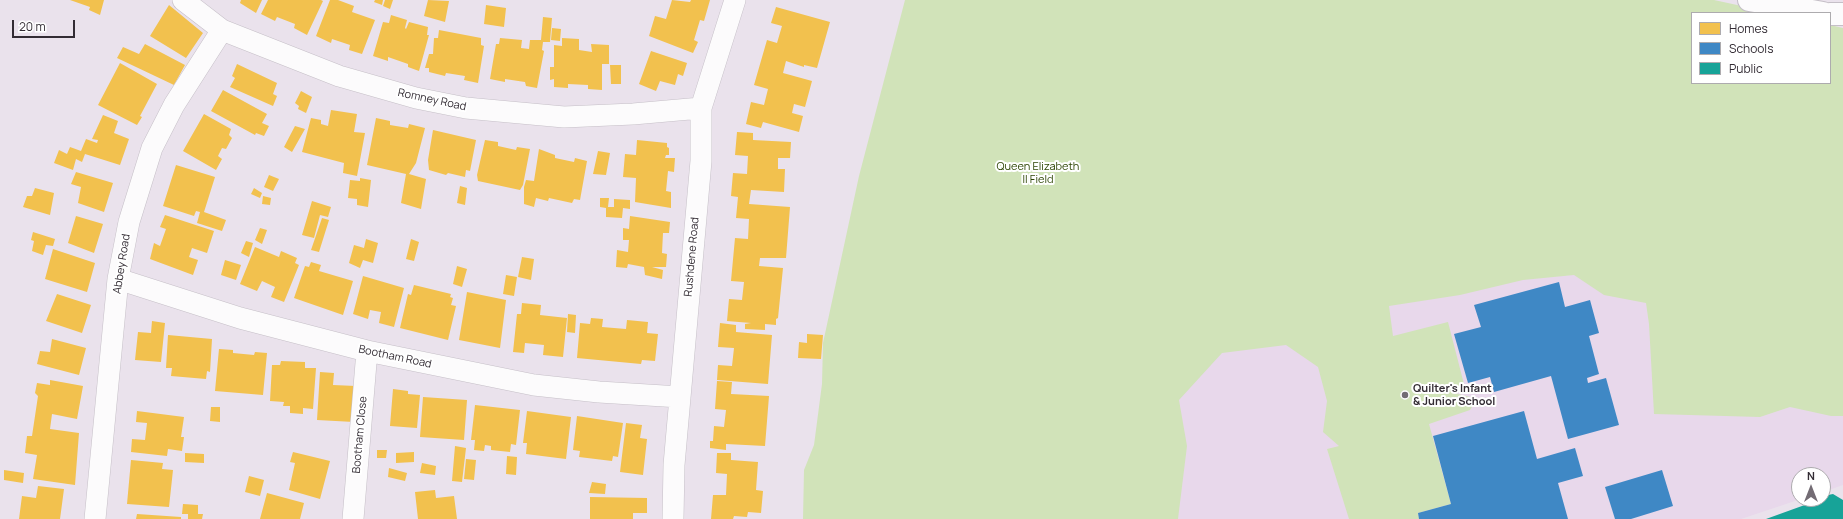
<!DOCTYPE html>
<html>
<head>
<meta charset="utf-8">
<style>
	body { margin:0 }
	#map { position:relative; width:1843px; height:519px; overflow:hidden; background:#eae2ec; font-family:Manrope,sans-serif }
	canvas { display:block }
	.legend { position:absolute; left:1691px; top:12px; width:140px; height:72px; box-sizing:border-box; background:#fff; border:1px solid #adabae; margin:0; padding:5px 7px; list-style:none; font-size:12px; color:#332c34 }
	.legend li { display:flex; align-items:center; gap:8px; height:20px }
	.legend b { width:20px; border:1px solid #adabae }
	.north { position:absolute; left:1791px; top:467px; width:40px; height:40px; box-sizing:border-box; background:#fff; border:1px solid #adabae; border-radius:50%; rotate:0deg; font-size:11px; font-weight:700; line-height:16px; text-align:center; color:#332c34 }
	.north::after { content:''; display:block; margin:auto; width:14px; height:18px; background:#736c74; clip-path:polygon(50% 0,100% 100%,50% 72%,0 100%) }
	.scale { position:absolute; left:12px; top:20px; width:63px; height:18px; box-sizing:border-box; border:2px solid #332c34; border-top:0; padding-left:5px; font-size:12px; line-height:14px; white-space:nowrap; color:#332c34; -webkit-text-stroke:3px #fff; paint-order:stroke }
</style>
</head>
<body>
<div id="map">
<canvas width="1843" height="519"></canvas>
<ul class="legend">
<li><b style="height:11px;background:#f2c14e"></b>Homes</li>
<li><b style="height:11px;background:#3f88c5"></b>Schools</li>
<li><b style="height:11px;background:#17a398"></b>Public</li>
</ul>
<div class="north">N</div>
<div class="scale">20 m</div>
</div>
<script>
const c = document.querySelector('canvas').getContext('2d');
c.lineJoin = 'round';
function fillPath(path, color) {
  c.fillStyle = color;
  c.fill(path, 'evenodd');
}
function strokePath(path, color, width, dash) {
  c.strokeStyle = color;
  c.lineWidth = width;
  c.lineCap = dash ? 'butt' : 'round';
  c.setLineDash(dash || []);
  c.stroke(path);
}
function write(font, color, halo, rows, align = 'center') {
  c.font = font + ' Manrope,sans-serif';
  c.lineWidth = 4;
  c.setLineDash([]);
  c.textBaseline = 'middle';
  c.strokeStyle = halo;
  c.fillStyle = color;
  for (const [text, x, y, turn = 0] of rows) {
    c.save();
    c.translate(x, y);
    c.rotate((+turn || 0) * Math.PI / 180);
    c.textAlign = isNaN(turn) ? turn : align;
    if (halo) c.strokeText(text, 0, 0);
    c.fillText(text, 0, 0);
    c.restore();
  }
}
const built = new Path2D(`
	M1657 267 1843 392V485L1823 492V475H1799V499H1801L1741 519H1141L1137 315Z`);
const green = new Path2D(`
	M905 0H1714L1774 13H1692V83H1830V25L1843 28V416H1831L1790 407 1760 417 1654 414 1649 324 1646 303 1604 295 1574 275 1523 280 1460 295 1389 306 1393 336 1448 322 1465 388 1451 392 1477 399 1470 410 1429 424 1451 504 1418 513 1419 519H1349L1327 449 1339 446 1323 432 1327 401 1318 367 1286 345 1222 353 1179 400 1187 446 1178 519H803L804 470 814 445 822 384 823 343 859 176Z`);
const homes = new Path2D(`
	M70 0H104L100 15 89 10 90 7Z
	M241 0H262L256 13 240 3Z
	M268 0H321L323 1 307 35 294 28 295 24 277 17 275 21 261 14Z
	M330 0H338L354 6 352 12 375 20 362 54 349 50 350 45 332 39 331 43 316 36Z
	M375 0H383L382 5 374 2Z
	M385 0H393L390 9 383 6Z
	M428 0 449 1 445 22 424 16Z
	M672 0 690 2 691 0H710L704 21 700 20 694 40 698 42 693 53 649 36 655 16 666 19Z
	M169 5 203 33 186 58 150 36Z
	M486 5 506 8 504 27 484 24Z
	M776 7 830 22 817 68 804 65V67L786 61 783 73 812 81 805 107 794 104 792 113 803 116 799 132 763 122 761 128 746 124 751 102 764 105 768 89 754 85 767 40 777 43 782 26 771 23Z
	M391 15 407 20 405 28 406 29 409 22 428 27 427 35H429L419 71 408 67V64L388 57V61L373 56 383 22 389 23Z
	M543 17 552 18 550 42H543L542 50 544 51 537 88 526 86 525 82 505 79V82L490 79 496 44H499L500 38 522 40 521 48 529 49 530 40H541Z
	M552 28 561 29 560 41 551 40Z
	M439 30 481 38V45L484 46 478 83 464 80 465 76 446 73 445 76 429 72V68H425L429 54H433L434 38H438Z
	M562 38 579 39V50L592 52 591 44 609 45V64H602V90L588 89V85L568 84V88L554 87V79L550 80V67H554V45L562 46Z
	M145 44 185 65 174 85 117 58 123 47 139 54Z
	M651 51 687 63 683 76 678 74 675 85 660 81 656 91 639 84Z
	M120 63 157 84 140 116 142 117 137 125 98 105Z
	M237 64 277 83 273 94 277 96 273 106 230 87 235 78 232 76Z
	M610 65H621V84H611Z
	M223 90 267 114 262 123 269 126 264 136 256 133 255 135 211 111Z
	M301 91 312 97 306 113 298 109 299 106 295 103Z
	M331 110 357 114 354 132 365 133 357 176 343 173 344 163 302 152 311 118 321 120V124L328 126Z
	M204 114 231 129 229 135 232 138 226 149 222 148 218 156 222 159 216 170 183 151Z
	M103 115 118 121 114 133 129 139 120 165 85 154 82 162 76 159 73 170 54 163 59 150 67 154 70 147 81 151 86 139 97 143 98 140 92 139Z
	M376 118 390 121V125L408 128 409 124 425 128 416 163 409 174 426 179 421 209 401 203 406 174 367 165Z
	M295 126 305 129 292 152 284 147Z
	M433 130 476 140 470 171 466 170 465 177 448 173 446 175 429 170 428 160Z
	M737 132 753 133V140L791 142 790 158H778V169H785L784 192 751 190 749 204 790 207 786 258H760L759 266 783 268 778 318 776 319V325L765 324V330L745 329V324L751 323 727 321 729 299 742 300 744 282 731 281 735 238 748 239 749 219 736 218 738 197 731 196 733 173 747 174 748 156 735 155Z
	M485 140 498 142V146L516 150 517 147 530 149 523 185 520 190 478 181 477 175Z
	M637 140 667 143V147L669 148V155H666L665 158H675L674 172 668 171 666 191 671 192V208L635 202 636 178 623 177 625 154 636 155Z
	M539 149 555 155V158L574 162 575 158 587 161 580 200 574 199 572 203 549 198 548 201 536 198 534 207 524 204V187L526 180 534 181Z
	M598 151 610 153 606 175 593 174Z
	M176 165 215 177 204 212 226 220 222 231 197 223 200 212 196 211 194 216 163 206Z
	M76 172 113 183 104 212 78 203 81 187 71 184Z
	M269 175 279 179 273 191 264 187Z
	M360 178 371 180 368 207 357 205V199L348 198 350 180 360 181Z
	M460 186 467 188 465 205 457 203Z
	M35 188 54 193 50 215 23 207 27 196H32Z
	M254 188 262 193 260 198 251 194Z
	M263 196 271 198 270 205 262 204Z
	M600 198H609L608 207H614V199L630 200V209L623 208 622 218 606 217V208L600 207Z
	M312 201 331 207 328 217 320 215 314 238 302 235Z
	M165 215 214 231 207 253 192 248 189 257 198 260 193 275 150 259 154 243 160 246 166 229 160 227Z
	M76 216 103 224 94 253 68 243Z
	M630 216 670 222 669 233H663L662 253 667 254 666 267H652L663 270 662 279 645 275 644 267 628 264 627 268 616 267 617 250 628 252 629 240H623V228L629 229Z
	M322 218 329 220 319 252 311 250Z
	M260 228 267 230 262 244 255 240Z
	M33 232 55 239 53 246 46 245 43 255 32 251 34 241 31 240Z
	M366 239 378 243 373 263 363 260 360 268 349 263 354 245 364 248Z
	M411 239 419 242 414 261 406 259Z
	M246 241 253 243 249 257 241 253Z
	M255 247 279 257 281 251 297 258 295 263 299 265 284 302 271 297 275 287 262 281 257 291 240 284Z
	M53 249 95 263 87 292 45 279Z
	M522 257 534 259 531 280 518 277Z
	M225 260 241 265 236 280 221 275Z
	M311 262 321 265 319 271 353 281 343 315 294 298 305 266 309 267Z
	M457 266 467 269 462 287 453 284Z
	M506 275 517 277 514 296 503 294Z
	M363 276 404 288 394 327 379 323 381 312 370 310 368 319 353 314Z
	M414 285 451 294 450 297 453 298 451 305 456 306 448 340 400 328 408 294 411 295Z
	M467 292 506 300 500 348 459 340Z
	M57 294 91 305 82 333 46 321Z
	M522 303 541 305 540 315 567 318 563 357 543 355 544 345 525 343 524 353 513 352 517 314H521Z
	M568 314 576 315 575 333 567 332Z
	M591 318 603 319 602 327 626 329 627 320 648 322 647 333 658 334 655 361 642 360 641 364 577 358 580 323 590 324Z
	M152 321 165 323 161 362 135 360 138 332 151 333Z
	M720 323 736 325V332L772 335 768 384 717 380 718 365 732 366 734 348 718 347Z
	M807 334 823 335 821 359 798 358 799 342 807 343Z
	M168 335 212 339 210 372 207 371 206 379 171 376 172 368H166Z
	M52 339 86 348 79 375 37 364 40 351 50 352Z
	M219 349 233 350V353L254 355 255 352 267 353 263 395 215 391Z
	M281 361 305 362V368H316L313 409 303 408V414L290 413V406H283L284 402 270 401 272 365H280Z
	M320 372 334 373 333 385 356 386 354 422 317 420Z
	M50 380 83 386 77 419 52 414 50 429 79 433 75 485 33 479 37 455 25 453 27 436H32L38 396 35 393 37 383 50 385Z
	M717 381 732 382 731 394 769 396 765 446 726 444V450L710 448V441H713L714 426 724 427 726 410 715 409Z
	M393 389 408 391V394L420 395 417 428 390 426Z
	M423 397 467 400 464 440 420 437Z
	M475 405 520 410 516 445 511 444 510 452 491 450V446L485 445 484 451 474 450 475 440H471Z
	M211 407H220V422L210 421Z
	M137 411 184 417 181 437H184L182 451 168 449 167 456 131 452 132 439 145 440 147 423 136 422Z
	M527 411 571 417 566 459 526 454 527 443H523Z
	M577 416 623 423 618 457 613 456 612 461 579 457 580 451 573 450Z
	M626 423 642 425 640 438 647 439 643 475 620 472Z
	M455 446 466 448 462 482 452 481Z
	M377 450H387L386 458H377Z
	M293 452 330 461 320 499 289 490 295 463 290 462Z
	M414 452V462L396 463V453Z
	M185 453 204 454V463L185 462Z
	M717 453H731V460L758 462 756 490 763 491 761 513 748 512 747 517 734 516 733 519H711L713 495H726L727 474 716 473Z
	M507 456 517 457 516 475 506 474Z
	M466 459 476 460 474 480 464 479Z
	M131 460 163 463 162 469 173 470 169 507 127 504Z
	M422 463 436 466 435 475 420 473Z
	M389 468 407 473 405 481 388 477Z
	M4 470 24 473 23 483 4 480Z
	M249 476 264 480 260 496 245 492Z
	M592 482 606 484 605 494 589 493Z
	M38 486 64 489 60 519H19L22 496 36 498Z
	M435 490 436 498 454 496 457 519H418L415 492Z
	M267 493 304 503 300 519H260Z
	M590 497 647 498V513H633V519H590Z
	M183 504 198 505V514H203L202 519H188V514H182Z
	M137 514 181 517V519H136Z`);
const schools = new Path2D(`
	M1559 282 1565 307 1590 300 1599 333 1589 336 1599 374 1587 378 1588 383 1606 378 1619 425 1568 439 1551 376 1494 392 1490 377 1468 383 1454 334 1481 327 1474 305Z
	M1524 411 1537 459 1575 448 1583 476 1558 483 1568 519H1419L1418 513 1451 504 1433 436Z
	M1662 470 1673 506 1631 519H1615L1605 487Z`);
const public = new Path2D(`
	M1833 494 1843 500V519H1766L1813 502 1812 499H1823V496Z`);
const street = new Path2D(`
	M183 0 222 30 339 76 416 98 466 108 564 117 633 114 701 108
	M118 279 240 318 367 351 534 385 599 392 680 397
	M95 519 118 279 129 222 152 148 174 105 222 30
	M353 519 367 351
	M673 519 674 465 701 161V108L735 0`);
const primary = new Path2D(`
	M1749 0 1823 13
	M1830 14H1843`);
const markers = [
	[1405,395,4,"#736c74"]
];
const streetNames = [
	["Romney Road",432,100,12],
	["Rushdene Road",692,257,-85],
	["Abbey Road",122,264,-81],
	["Bootham Road",395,357,12],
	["Bootham Close",360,435,-85]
];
const parkNames = [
	["Queen Elizabeth",1038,167],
	["II Field",1038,180]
];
const poiNames = [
	["Quilter's Infant",1413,389],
	["& Junior School",1413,402]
];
fillPath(built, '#e8d8eb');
fillPath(green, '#d1e3b9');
fillPath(homes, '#f2c14e');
fillPath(schools, '#3f88c5');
fillPath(public, '#17a398');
strokePath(street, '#c5bfc7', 22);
strokePath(primary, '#c5bfc7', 24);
strokePath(street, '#fcfbfc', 21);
strokePath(primary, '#fcfbfc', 22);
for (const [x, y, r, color] of markers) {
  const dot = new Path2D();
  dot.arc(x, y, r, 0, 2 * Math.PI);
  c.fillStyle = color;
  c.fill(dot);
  strokePath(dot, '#fff', 1.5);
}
write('11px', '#332c34', '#fff', streetNames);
write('11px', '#2d4504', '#fff', parkNames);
write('bold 11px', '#332c34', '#fff', poiNames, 'left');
</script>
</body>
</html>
